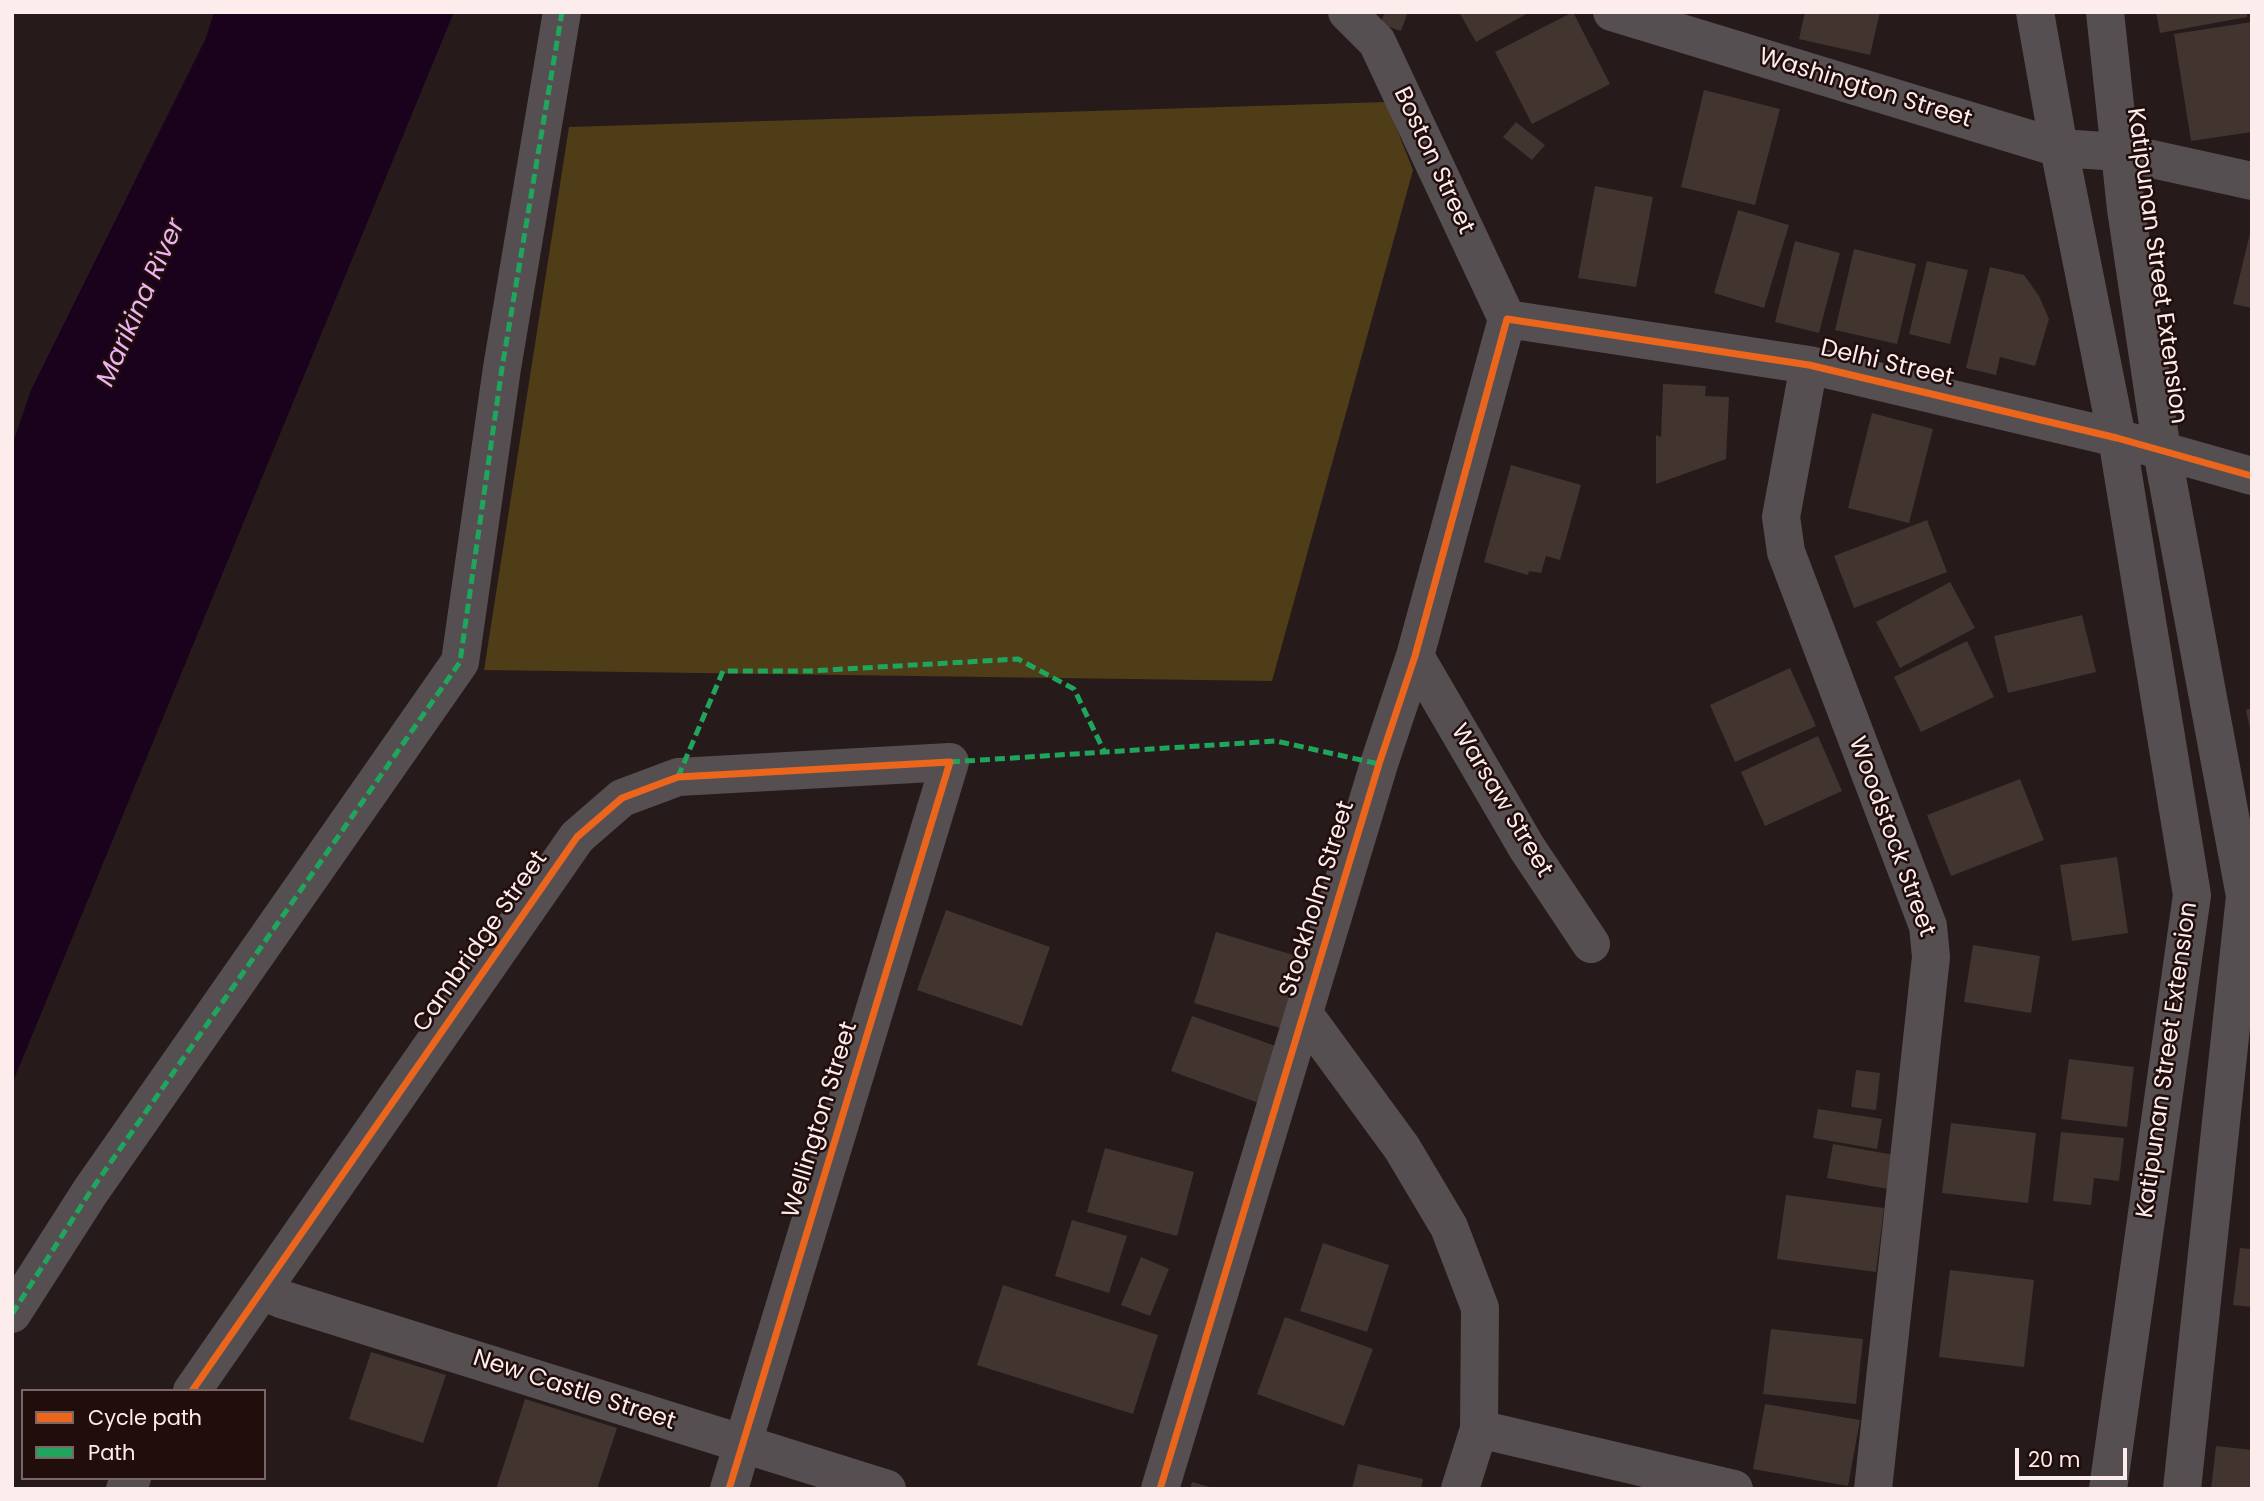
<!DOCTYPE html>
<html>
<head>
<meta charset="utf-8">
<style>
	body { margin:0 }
	#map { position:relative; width:2264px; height:1501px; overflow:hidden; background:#261a1a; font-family:Poppins,sans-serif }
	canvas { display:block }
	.frame { position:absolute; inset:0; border:14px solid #fceceb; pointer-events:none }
	.legend { position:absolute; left:21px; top:1389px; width:245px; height:91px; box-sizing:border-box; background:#210d0c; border:2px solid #796665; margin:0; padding:9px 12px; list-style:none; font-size:21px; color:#fceceb }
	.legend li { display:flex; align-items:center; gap:14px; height:35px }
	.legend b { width:35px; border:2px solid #796665 }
	.scale { position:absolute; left:2015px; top:1448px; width:112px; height:32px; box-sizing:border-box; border:4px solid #fceceb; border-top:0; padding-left:9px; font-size:21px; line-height:24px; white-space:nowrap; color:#fceceb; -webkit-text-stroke:5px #210d0c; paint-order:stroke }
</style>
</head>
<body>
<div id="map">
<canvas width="2264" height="1501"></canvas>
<div class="frame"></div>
<ul class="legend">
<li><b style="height:9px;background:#eb651d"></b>Cycle path</li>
<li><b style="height:9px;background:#20a55d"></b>Path</li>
</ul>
<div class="scale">20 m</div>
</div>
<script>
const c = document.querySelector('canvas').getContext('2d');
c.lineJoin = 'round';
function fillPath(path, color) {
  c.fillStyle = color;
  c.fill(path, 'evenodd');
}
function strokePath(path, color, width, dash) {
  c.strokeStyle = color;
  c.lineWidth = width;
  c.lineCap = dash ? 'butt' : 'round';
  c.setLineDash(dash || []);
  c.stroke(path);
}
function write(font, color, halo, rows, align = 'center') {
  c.font = font + ' Poppins,sans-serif';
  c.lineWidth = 5;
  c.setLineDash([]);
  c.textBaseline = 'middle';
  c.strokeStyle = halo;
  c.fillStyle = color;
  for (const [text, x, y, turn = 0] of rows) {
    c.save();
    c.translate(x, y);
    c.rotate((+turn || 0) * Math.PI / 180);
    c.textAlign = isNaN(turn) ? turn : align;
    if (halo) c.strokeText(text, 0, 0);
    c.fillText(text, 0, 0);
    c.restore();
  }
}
const green = new Path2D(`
	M1386 102 1413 170 1272 681 484 670 569 127Z`);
const water = new Path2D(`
	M214 12H454L12 1084V446L31 390 206 38Z`);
const building = new Path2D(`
	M1385 12H1408L1401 31 1380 24Z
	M1459 12H1530L1476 42Z
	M1573 12 1610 84 1532 124 1495 52Z
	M1805 12H1880L1870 55 1799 39Z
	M2156 12H2247V17L2160 33Z
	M2252 22V132L2191 141 2174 34Z
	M1704 90 1780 109 1755 205 1681 187Z
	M1516 122 1545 145 1532 160 1503 137Z
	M1595 186 1653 197 1636 287 1578 278Z
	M1738 210 1789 225 1764 308 1714 293Z
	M2251 229H2252V308L2233 304Z
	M1795 241 1840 253 1819 333 1775 322Z
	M1854 249 1916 264 1897 344 1835 330Z
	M1927 261 1968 270 1950 344 1909 334Z
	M1990 267 2024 275 2039 296 2049 319 2035 366 2000 357 1996 375 1966 368Z
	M1663 384 1706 386 1705 396 1729 397 1726 459 1656 484V435L1661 437Z
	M1872 413 1933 429 1909 523 1848 508Z
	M1511 465 1581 485 1560 560 1546 556 1541 573 1529 571 1528 575 1484 562Z
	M1927 520 1947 572 1854 608 1834 556Z
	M1950 582 1975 628 1900 668 1876 622Z
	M2082 615 2096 672 2008 693 1994 636Z
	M1967 641 1994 697 1921 732 1894 677Z
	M1790 668 1816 726 1735 762 1710 705Z
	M2252 708V733H2251L2246 710Z
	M1818 736 1842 791 1765 826 1741 772Z
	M2020 779 2044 840 1951 876 1927 815Z
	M2117 857 2128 933 2072 941 2060 865Z
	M946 910 1050 947 1022 1026 917 990Z
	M1216 932 1307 959 1287 1030 1194 1003Z
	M1973 945 2040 956 2031 1013 1964 1002Z
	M1192 1016 1284 1049 1264 1105 1171 1071Z
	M2069 1059 2134 1067 2127 1127 2061 1119Z
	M1856 1070 1880 1073 1876 1110 1851 1107Z
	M1818 1109 1882 1119 1877 1149 1813 1138Z
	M1951 1123 2036 1133 2028 1203 1942 1193Z
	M2061 1132 2124 1138 2119 1181 2094 1178 2091 1205 2053 1201Z
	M1833 1144 1894 1155 1888 1189 1827 1178Z
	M1105 1148 1194 1172 1177 1236 1087 1212Z
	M1786 1195 1884 1208 1876 1272 1777 1259Z
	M1072 1220 1127 1236 1109 1293 1055 1276Z
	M1323 1243 1389 1265 1367 1332 1300 1311Z
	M2240 1248 2252 1249V1307L2233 1305Z
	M1141 1257 1169 1269 1150 1316 1121 1305Z
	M1950 1270 2034 1280 2024 1367 1939 1357Z
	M1003 1285 1158 1335 1133 1414 977 1365Z
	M1285 1317 1373 1349 1344 1426 1257 1394Z
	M1771 1329 1863 1339 1856 1404 1763 1394Z
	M371 1352 446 1375 423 1443 349 1419Z
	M525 1399 617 1428 597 1489H496Z
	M1765 1404 1860 1420 1848 1486 1753 1469Z
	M2216 1446 2252 1450V1489H2211Z
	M1358 1464 1423 1479 1421 1489H1352Z
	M1192 1482 1214 1488 1213 1489H1190Z`);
const minor = new Path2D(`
	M1347 12 1377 42 1507 319
	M1612 12 2059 148 2120 152 2252 181
	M2035 12 2059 148 2117 438 2192 895 2108 1489
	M2105 12 2126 209 2162 451 2245 896 2182 1489
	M1507 319 1809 365 2117 438 2252 476
	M1809 365 1781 517 1786 552 1928 926 1931 957 1873 1489
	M1415 656 1527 848 1591 944
	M1304 1014 1402 1148 1449 1227 1480 1308 1479 1429 1460 1489
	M262 1291 281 1299 887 1489
	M12 1314 90 1192 460 662 502 368 562 12
	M192 1391 577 837 622 798 678 777 950 762 729 1489
	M1479 1429 1734 1489
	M125 1489 132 1478
	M1160 1489 1379 764 1415 656 1507 319`);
const quiet = new Path2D(`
	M950 762 1276 741 1379 764
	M678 777 723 671H810L1018 659 1074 689 1105 753
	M12 1314 90 1192 460 662 502 368 562 12`);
const cycleway = new Path2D(`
	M192 1391 577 837 622 798 678 777 950 762 729 1489
	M1160 1489 1379 764 1415 656 1507 319 1809 365 2117 438 2252 476`);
const streetNames = [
	["Washington Street",1865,89,17],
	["Boston Street",1433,161,65],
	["Katipunan Street Extension",2156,266,82],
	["Delhi Street",1887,364,13],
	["Warsaw Street",1501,801,59],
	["Woodstock Street",1891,837,70],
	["Stockholm Street",1318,899,-73],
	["Cambridge Street",481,942,-55],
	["Katipunan Street Extension",2168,1060,-82],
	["Wellington Street",821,1120,-73],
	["New Castle Street",574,1391,18]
];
const waterNames = [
	["Marikina River",142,303,-66]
];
fillPath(green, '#4e3d17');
fillPath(water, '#1a021d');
fillPath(building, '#42342e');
strokePath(minor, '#554f51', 38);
strokePath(quiet, '#20a55d', 5, [10, 5]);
strokePath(cycleway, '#eb651d', 7);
write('24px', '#fceceb', '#210d0c', streetNames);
write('italic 26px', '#ecb3f3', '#210d0c', waterNames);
</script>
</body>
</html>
